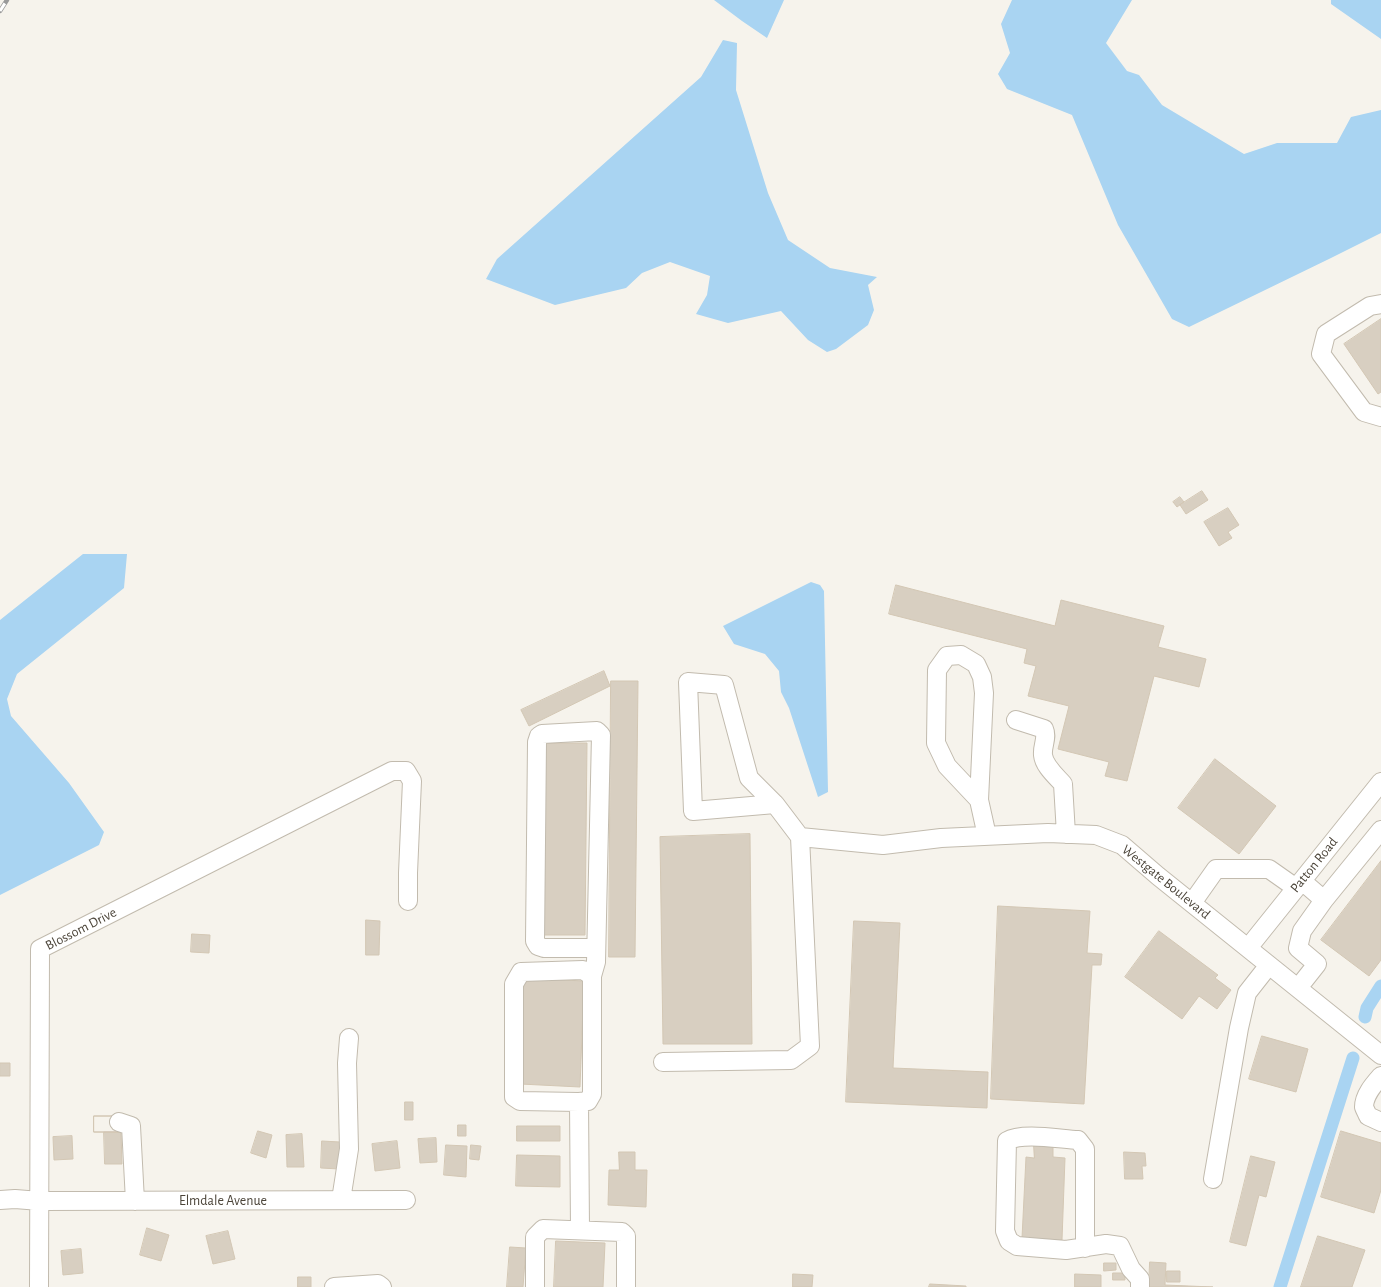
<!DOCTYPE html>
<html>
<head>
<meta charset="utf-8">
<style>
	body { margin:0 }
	canvas { display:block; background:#f6f3ec }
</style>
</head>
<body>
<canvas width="1381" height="1287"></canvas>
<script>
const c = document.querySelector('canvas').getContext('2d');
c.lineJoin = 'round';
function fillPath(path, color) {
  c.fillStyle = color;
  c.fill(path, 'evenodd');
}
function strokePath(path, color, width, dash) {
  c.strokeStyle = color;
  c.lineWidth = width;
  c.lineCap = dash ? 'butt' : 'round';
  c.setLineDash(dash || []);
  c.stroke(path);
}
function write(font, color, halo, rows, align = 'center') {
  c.font = font + ' "Alegreya Sans",sans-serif';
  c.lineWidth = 3;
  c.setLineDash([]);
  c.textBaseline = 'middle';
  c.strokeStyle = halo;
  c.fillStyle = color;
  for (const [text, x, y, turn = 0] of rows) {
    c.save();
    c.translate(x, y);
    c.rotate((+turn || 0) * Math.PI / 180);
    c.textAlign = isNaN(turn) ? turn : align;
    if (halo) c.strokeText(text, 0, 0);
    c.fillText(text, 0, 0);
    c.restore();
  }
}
const water = new Path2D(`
	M714 0H784L767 38 742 21Z
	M1012 0H1132L1106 43 1127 71 1139 75 1162 105 1244 154 1277 143H1337L1351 117 1381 110V233L1331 258 1189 327 1172 319 1118 225 1072 115 1007 89 998 74 1010 53 1001 24Z
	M1331 0H1381V39L1331 4Z
	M723 40 737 43 736 90 768 193 788 240 830 268 877 277 868 285 874 310 868 325 836 349 827 352 808 340 781 311 728 323 696 314 707 295 710 276 670 262 642 273 626 288 555 305 486 279 497 259 701 77Z
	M83 554H127L124 588 17 674 7 699 11 716 69 783 104 832 99 845 0 895V620Z
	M811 582 820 585 824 591 828 792 818 797 789 708 781 692 779 671 765 654 734 644 723 626Z`);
const canal = new Path2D(`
	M1365 1017 1367 1008 1381 986
	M1280 1287 1353 1058`);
const building = new Path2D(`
	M1381 319V392L1378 394 1344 344Z
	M1202 491 1208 500 1186 514 1180 505Z
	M1180 497 1184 502 1177 507 1173 502Z
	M1228 508 1239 525 1228 532 1232 538 1219 546 1204 522Z
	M896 585 1055 626 1061 600 1164 626 1158 647 1206 659 1199 687 1154 676 1127 781 1105 776 1109 762 1058 749 1069 706 1028 696 1036 666 1024 663 1027 649 889 614Z
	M604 671 610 686 529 726 521 710Z
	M611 681H638L635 957H609Z
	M545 743H587L585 935H544Z
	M1215 759 1276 806 1239 854 1178 808Z
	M750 834 752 1044H663L660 837Z
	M1381 861V960L1369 976 1321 940Z
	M998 906 1090 911 1087 953 1102 954 1101 965H1092L1084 1104 991 1099Z
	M366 920 380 921 379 955H366Z
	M854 921 900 923 893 1068 988 1072 987 1108 846 1102Z
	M1159 931 1218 975 1215 978 1231 990 1217 1009 1199 996 1182 1019 1125 977Z
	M192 934 210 935 209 953 191 952Z
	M524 978 584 981 580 1087 520 1084Z
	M1262 1036 1308 1049 1296 1092 1249 1079Z
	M0 1063H10V1076H0Z
	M405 1102H413V1120H405Z
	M94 1116H119V1132H94Z
	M94 1116H119V1132H94Z
	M458 1125H466V1136H458Z
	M517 1126H560V1141H517Z
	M258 1131 272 1135 266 1158 251 1153Z
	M1341 1131 1381 1143V1190L1374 1213 1321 1197Z
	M104 1132H121L122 1164H105Z
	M302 1134 304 1167H287L286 1135Z
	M72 1136 73 1159 54 1160 53 1137Z
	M436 1138 437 1162 420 1163 418 1139Z
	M322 1141 340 1142 339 1169 321 1168Z
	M397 1141 400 1168 375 1171 372 1144Z
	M446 1145 467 1146 466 1177 444 1175Z
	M471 1145 481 1146 479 1160 470 1159Z
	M1034 1146 1053 1147V1157L1065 1158 1062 1240 1022 1238 1026 1157 1034 1158Z
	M619 1152H635V1170H647L646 1207 608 1205 609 1170H619Z
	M1124 1152 1145 1153 1146 1166H1142L1143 1179H1125Z
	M517 1155 560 1156V1187L516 1186Z
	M1251 1156 1275 1162 1266 1197 1259 1195 1246 1246 1230 1242Z
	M147 1228 169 1235 161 1261 140 1255Z
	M228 1231 235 1259 213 1264 206 1236Z
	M1318 1236 1365 1250 1352 1287H1301Z
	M556 1241 605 1243 603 1287H554Z
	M510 1247 526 1248 523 1287H507Z
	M81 1249 83 1273 63 1275 61 1251Z
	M1150 1262 1166 1263 1165 1285 1213 1287H1149Z
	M1104 1263H1116V1270L1104 1271Z
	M1167 1271H1180V1282H1167Z
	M1113 1273H1125V1280H1113Z
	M793 1274 813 1275 812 1287H793Z
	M1075 1274 1101 1275V1287H1075Z
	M298 1277H311V1287H298Z
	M930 1284 966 1286V1287H929Z`);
const minor = new Path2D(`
	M1381 304 1370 306 1326 334 1321 354 1364 412 1381 417
	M1016 720 1044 729C1048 738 1042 745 1043 755 1044 766 1056 776 1063 784L1066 834
	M979 800 947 766 936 743 937 670 947 656 961 655 976 664 982 677 984 693 979 800 987 836
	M775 804 693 811 688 682 724 685 749 778 775 804 800 837
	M1302 881 1324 900 1381 830
	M1192 903 1216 869H1269L1296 888
	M1248 948 1381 782
	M592 976 596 962 601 735 597 731 542 734 539 736 537 742 535 941 538 946 544 948H596
	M1298 988 1317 964 1298 948 1302 931 1324 900
	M663 1062 791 1060 810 1046 800 837 883 845 941 838 1048 833 1096 835 1122 845 1158 876 1381 1055
	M1381 1076C1374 1084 1364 1095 1364 1107 1365 1110 1367 1113 1368 1116L1381 1122
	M579 1102 588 1101 592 1094V976L583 970 521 972 514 984V1097L520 1101 579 1102 580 1230
	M119 1122 131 1126 135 1201
	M1213 1179 1239 1028 1247 993 1269 965
	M0 1200 15 1199 40 1201 406 1200
	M341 1200 349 1149 347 1063 349 1038
	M1085 1248V1149L1078 1140C1059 1139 1022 1132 1007 1141L1005 1231 1009 1241 1017 1246 1066 1250 1106 1244 1120 1246 1131 1269 1140 1279V1287
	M39 1287 40 949 392 771H406L412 781 408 873V901
	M334 1287 378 1284 382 1287
	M535 1287V1237L543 1229 622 1232 626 1236V1287`);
const rail = new Path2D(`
	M0 11 7 0`);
const streetNames = [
	["Patton Road",1314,865,-51],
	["Westgate Boulevard",1166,882,39],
	["Blossom Drive",81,929,-27],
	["Elmdale Avenue",223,1201]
];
fillPath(water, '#a9d4f2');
strokePath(canal, '#a9d4f2', 13);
fillPath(building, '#d8cfc1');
strokePath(building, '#d3c7b4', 1);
strokePath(minor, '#c2bbae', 20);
strokePath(minor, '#fff', 18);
strokePath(rail, '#9a9a9a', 4.5);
strokePath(rail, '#fff', 3, [9]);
write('14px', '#4b4439', '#fff', streetNames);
</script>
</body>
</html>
